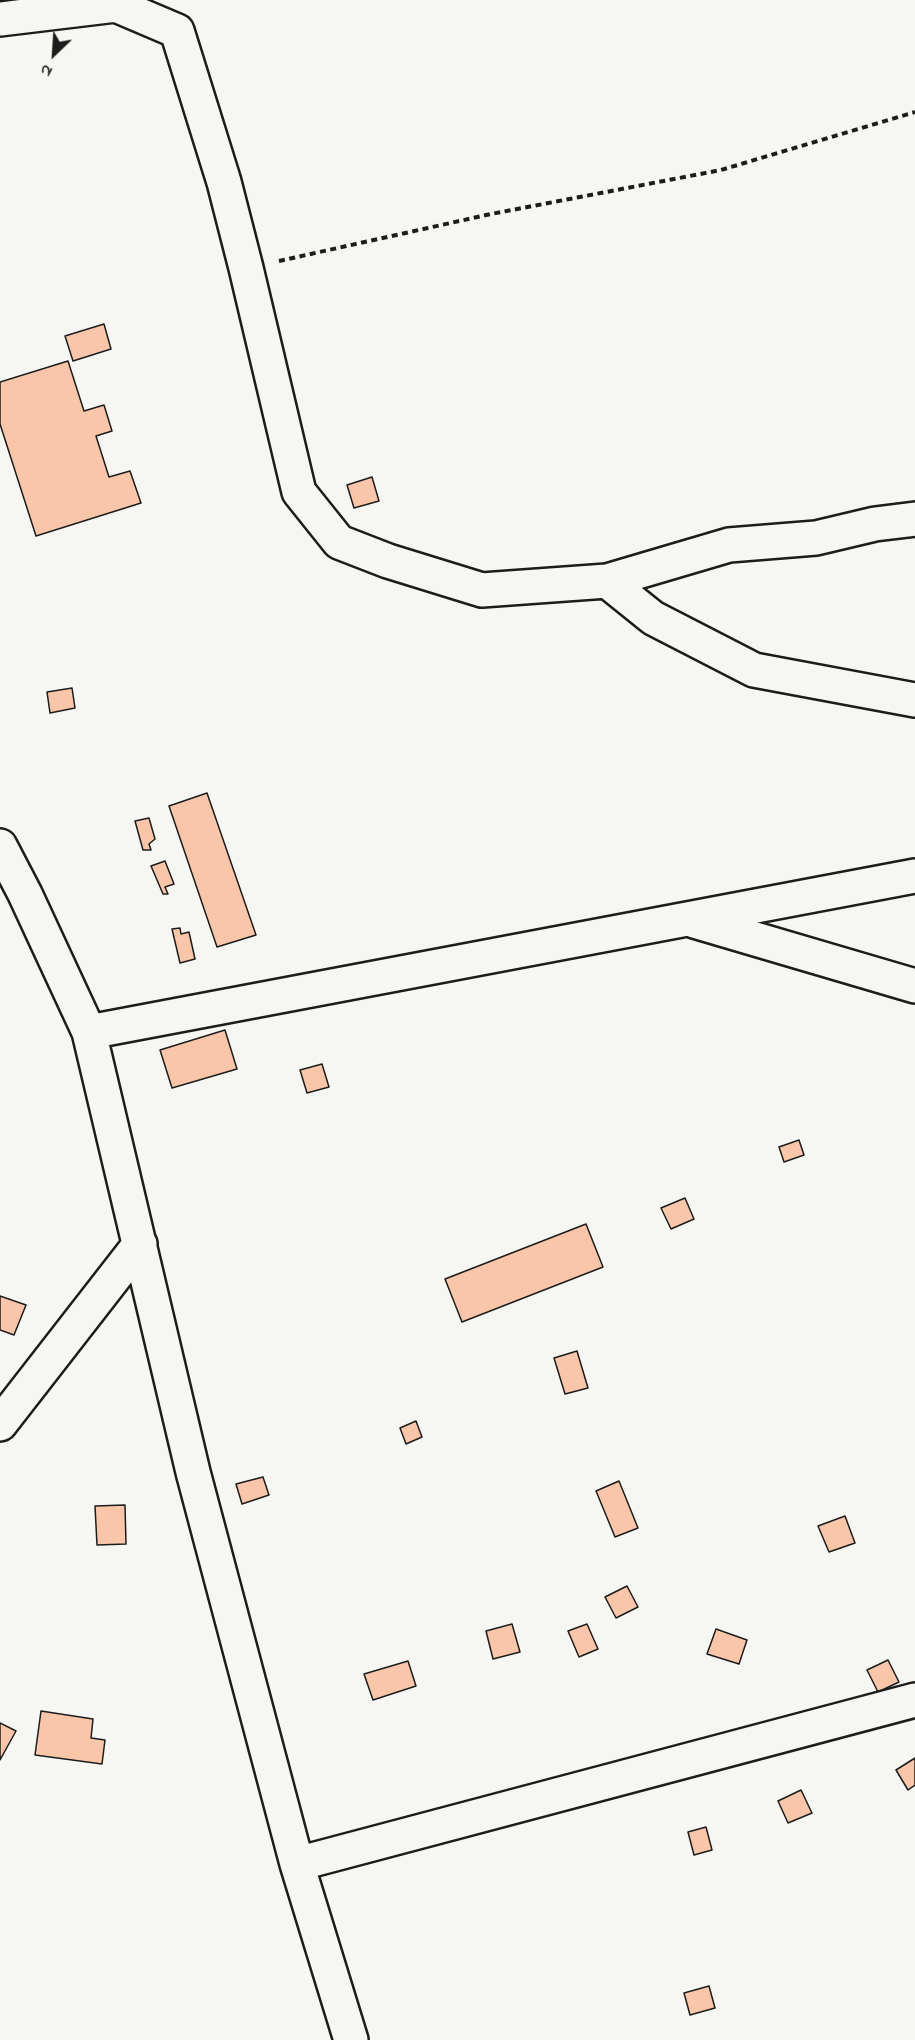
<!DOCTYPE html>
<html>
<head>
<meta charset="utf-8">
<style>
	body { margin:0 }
	#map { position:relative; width:915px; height:2040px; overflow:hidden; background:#f6f6f2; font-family:"Indie Flower",sans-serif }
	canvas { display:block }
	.north { position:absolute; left:24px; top:24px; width:60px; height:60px; -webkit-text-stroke:4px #f6f6f2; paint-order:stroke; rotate:205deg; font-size:16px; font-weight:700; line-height:24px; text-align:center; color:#1c1c1c }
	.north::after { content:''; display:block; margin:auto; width:21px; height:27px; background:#1c1c1c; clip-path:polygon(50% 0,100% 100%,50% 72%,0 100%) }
</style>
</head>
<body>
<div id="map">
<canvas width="915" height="2040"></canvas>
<div class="north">N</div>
</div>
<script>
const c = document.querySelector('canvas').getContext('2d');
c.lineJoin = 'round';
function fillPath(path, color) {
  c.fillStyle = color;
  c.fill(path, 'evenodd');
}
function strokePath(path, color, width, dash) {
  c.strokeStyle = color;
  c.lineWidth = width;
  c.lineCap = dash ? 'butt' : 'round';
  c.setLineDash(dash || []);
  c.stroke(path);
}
const building = new Path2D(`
	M104 324 111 349 73 361 65 336Z
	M68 361 84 411 104 405 112 431 96 436 109 477 130 471 141 503 36 536 0 424V382Z
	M372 477 379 501 354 508 347 485Z
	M72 688 75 708 50 713 47 692Z
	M207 793 256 935 217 947 169 806Z
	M149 818 155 839 149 844 151 850H143L135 821Z
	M165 861 174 884 165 887 168 894H163L151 866Z
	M180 928 181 934 189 932 195 959 180 963 172 929Z
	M225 1030 237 1069 172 1088 160 1050Z
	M322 1064 329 1087 307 1093 300 1070Z
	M799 1140 804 1155 784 1162 779 1147Z
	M685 1198 694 1219 671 1229 661 1208Z
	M586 1224 603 1267 462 1322 445 1279Z
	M0 1296 26 1305 14 1335 0 1330Z
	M577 1351 588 1388 565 1394 554 1358Z
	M416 1421 422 1437 406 1444 400 1428Z
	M263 1477 269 1495 242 1504 236 1484Z
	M619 1481 638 1528 615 1537 596 1491Z
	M125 1505 126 1544 97 1545 95 1506Z
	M845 1516 855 1543 829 1552 818 1526Z
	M627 1586 638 1607 616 1618 605 1597Z
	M512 1624 520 1652 493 1659 486 1631Z
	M587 1624 598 1649 579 1657 568 1631Z
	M716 1629 747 1640 739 1664 707 1654Z
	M888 1660 899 1682 878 1692 867 1670Z
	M408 1661 416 1686 373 1700 364 1674Z
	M41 1711 93 1719 91 1738 105 1740 102 1764 35 1755Z
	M0 1723 16 1731 0 1760Z
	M915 1758V1785L908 1790 896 1770Z
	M801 1790 812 1813 788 1823 778 1801Z
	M706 1827 712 1850 694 1855 688 1832Z
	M709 1986 715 2008 690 2015 684 1993Z`);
const path = new Path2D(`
	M279 261 491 214 721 170 915 112`);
const street = new Path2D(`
	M0 19 116 5 177 31 224 182 246 268 299 492 339 542 388 561 482 590 607 581 653 618 754 670 915 700
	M607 581 729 545 816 538 875 524 915 519
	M0 846 25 894 89 1032 193 1472 297 1864 351 2040
	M694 921 915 986
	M89 1032 915 876
	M0 1424 140 1244
	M297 1864 915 1700`);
fillPath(building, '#f9c6a9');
strokePath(building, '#1c1c1c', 1.5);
strokePath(street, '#1c1c1c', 38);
strokePath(path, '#1c1c1c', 4, [6, 4.5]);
strokePath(street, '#f6f6f2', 33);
</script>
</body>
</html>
